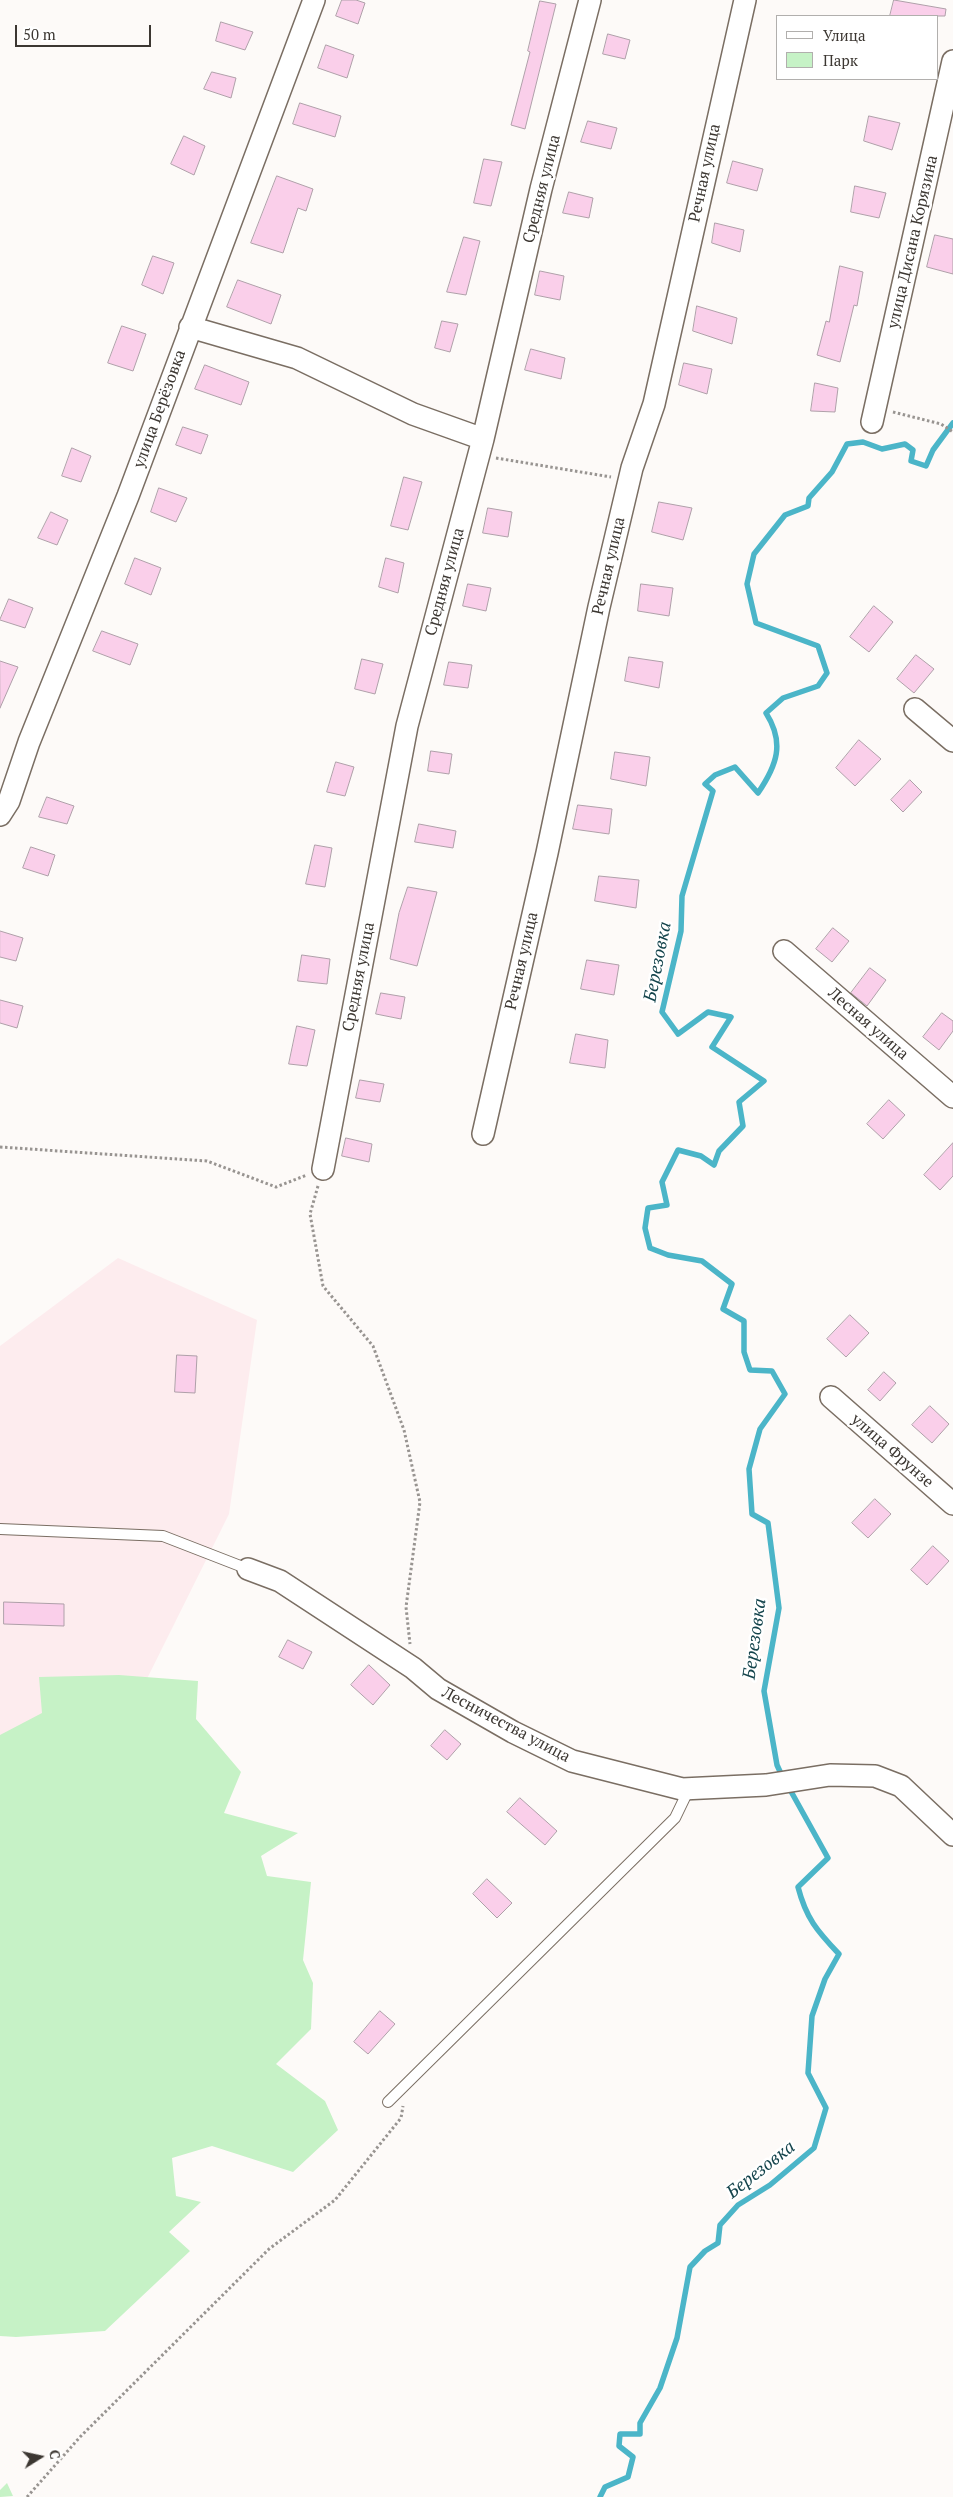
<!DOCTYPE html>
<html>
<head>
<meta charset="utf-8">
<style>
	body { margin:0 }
	#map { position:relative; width:953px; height:2497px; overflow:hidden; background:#fdfaf8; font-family:"PT Serif",serif }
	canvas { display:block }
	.legend { position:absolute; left:776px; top:15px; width:162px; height:65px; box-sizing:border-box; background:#fff; border:1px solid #b1afad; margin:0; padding:6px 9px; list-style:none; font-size:15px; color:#3c3732 }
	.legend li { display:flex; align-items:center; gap:10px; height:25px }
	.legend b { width:25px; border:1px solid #b1afad }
	.north { position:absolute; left:15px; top:2432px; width:50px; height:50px; -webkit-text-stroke:4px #fff; paint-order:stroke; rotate:80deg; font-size:14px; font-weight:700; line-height:20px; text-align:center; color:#3c3732 }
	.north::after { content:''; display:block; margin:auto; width:18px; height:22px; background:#3c3732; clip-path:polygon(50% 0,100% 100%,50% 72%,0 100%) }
	.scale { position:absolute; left:15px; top:25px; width:136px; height:22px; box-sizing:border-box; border:2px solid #3c3732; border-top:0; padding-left:6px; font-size:15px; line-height:18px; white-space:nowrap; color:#3c3732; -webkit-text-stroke:4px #fff; paint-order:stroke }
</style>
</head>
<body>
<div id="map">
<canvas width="953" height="2497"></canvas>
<ul class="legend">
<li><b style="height:6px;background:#fff"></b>Улица</li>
<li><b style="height:14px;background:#c6f2c6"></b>Парк</li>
</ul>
<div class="north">С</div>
<div class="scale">50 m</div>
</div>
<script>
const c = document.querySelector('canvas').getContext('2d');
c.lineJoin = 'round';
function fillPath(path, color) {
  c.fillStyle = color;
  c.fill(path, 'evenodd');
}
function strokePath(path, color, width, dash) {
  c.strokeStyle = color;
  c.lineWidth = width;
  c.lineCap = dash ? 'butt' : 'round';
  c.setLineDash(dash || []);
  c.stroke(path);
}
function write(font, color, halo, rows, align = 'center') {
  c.font = font + ' "PT Serif",serif';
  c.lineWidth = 5;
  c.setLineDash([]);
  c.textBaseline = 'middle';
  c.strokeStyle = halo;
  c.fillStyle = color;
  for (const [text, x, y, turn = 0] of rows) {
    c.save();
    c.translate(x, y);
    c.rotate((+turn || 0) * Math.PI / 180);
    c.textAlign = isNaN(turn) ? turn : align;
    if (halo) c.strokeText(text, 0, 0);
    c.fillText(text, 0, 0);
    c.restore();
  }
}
const industrial = new Path2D(`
	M118 1258 257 1320 229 1514 106 1761 0 1882V1346Z`);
const green = new Path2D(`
	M119 1675 198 1681 196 1719 241 1772 224 1813 298 1833 261 1856 267 1876 311 1882 303 1960 313 1983 311 2029 276 2064 325 2101 338 2130 293 2172 212 2146 172 2158 176 2196 201 2202 169 2232 190 2251 105 2331 16 2337 0 2336V1735L42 1713 39 1677Z
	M7 2483 13 2496 0 2497V2490Z`);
const stream = new Path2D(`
	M783 1778 777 1765 764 1691 779 1608 768 1523 752 1514 749 1469 760 1429 785 1394 772 1371 750 1370 744 1352V1321L723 1309 732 1284 702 1261 668 1255 650 1248 645 1228 648 1208 667 1205 662 1182 678 1150 701 1156 714 1165 719 1151 743 1126 739 1102 764 1081 712 1047 731 1017 708 1012 678 1034 662 1012 681 931 682 896 713 791 705 784 715 775 735 767 758 793C777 765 785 743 766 713L783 698 818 686 827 673 818 646 756 623 747 584 754 554 785 515 808 506 809 498 832 472 847 444 863 442 882 449 905 444 913 450 911 461 926 466 933 450 953 423
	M600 2497 605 2487 628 2477 633 2457 619 2446 620 2434H640V2423L660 2388 677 2338 690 2267 705 2251 718 2243 720 2225 738 2205 770 2185 814 2148 826 2108 808 2073 812 2016 825 1979 839 1954C817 1931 806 1918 798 1887L828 1858 788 1786`);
const building = new Path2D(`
	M342 0H356L365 3 358 24 336 16Z
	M894 0 946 9 945 16H890Z
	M540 1 556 4 525 129 511 125 530 52 528 51Z
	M221 22 253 32 245 50 216 41Z
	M608 34 630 40 625 59 603 54Z
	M326 45 354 55 347 78 318 68Z
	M212 72 236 78 231 98 204 89Z
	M300 103 341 116 335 137 293 124Z
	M869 116 900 123 892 150 864 141Z
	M588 121 617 128 611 149 581 142Z
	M184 136 205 146 194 175 171 164Z
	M484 159 502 162 491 206 474 203Z
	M733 161 763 169 757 191 727 183Z
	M277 176 313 189 306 211 298 208 283 253 251 243Z
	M855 186 886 193 879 218 851 212Z
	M569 192 593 198 589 218 563 213Z
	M715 223 744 230 740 252 712 243Z
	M935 235 953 239V274L927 267Z
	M464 237 480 241 466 295 447 292Z
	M153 256 174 263 163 294 142 285Z
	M840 266 863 272 857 306 854 305 840 362 817 355 826 321 829 322Z
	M540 271 564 276 560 300 535 295Z
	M238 280 281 295 271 324 227 307Z
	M697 306 737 318 732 344 693 331Z
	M442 321 458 324 450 352 435 348Z
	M122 326 146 334 133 371 108 363Z
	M531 349 565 358 561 379 525 370Z
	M684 363 712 369 707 394 679 385Z
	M205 365 249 382 241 405 195 389Z
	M815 383 838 388 835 412 811 411Z
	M183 427 208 435 201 454 176 445Z
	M72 448 91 456 81 482 62 476Z
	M404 477 422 482 408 530 391 526Z
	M159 488 187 498 176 522 151 512Z
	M659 502 692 508 683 540 652 532Z
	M488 508 512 512 508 537 483 533Z
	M51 512 68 520 57 545 38 538Z
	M135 558 161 568 151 595 125 584Z
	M386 558 404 563 398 593 379 587Z
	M468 584 491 588 486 611 463 606Z
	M641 584 673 588 669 616 638 611Z
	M9 599 33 608 25 628 0 620Z
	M874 606 893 622 869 652 850 637Z
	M102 631 138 644 130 665 93 651Z
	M916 655 934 669 914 693 897 679Z
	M629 657 663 662 659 688 625 681Z
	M362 659 383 664 375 694 355 689Z
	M0 661 18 667 0 708Z
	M449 662 472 665 468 688 444 685Z
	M859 740 881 759 855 786 836 768Z
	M431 751 452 754 449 774 428 771Z
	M615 752 650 757 646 786 611 779Z
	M336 762 354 767 345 796 327 792Z
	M910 780 922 792 903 812 891 800Z
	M47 797 74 806 67 824 39 817Z
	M578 805 612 809 609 834 573 829Z
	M419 824 456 831 453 848 415 842Z
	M315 845 332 848 325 887 306 884Z
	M31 847 55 855 48 876 23 868Z
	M599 876 639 880 636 908 595 901Z
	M408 887 437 892 417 966 390 959 399 913Z
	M833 928 849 941 832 962 816 949Z
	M0 931 23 938 16 961 0 957Z
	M302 955 330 959 327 984 298 981Z
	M587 960 619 965 614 995 581 989Z
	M870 968 886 980 867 1006 851 993Z
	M381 993 405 997 401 1019 376 1014Z
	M0 1000 23 1006 17 1028 0 1023Z
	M942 1013 953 1021V1031L939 1050 923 1037Z
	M297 1026 315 1030 307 1066 289 1064Z
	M576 1034 608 1040 605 1068 570 1063Z
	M360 1080 384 1084 380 1102 356 1098Z
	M889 1100 905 1115 883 1139 867 1124Z
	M346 1138 372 1144 369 1162 342 1156Z
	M953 1143V1176L940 1190 924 1175Z
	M850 1315 869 1333 846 1357 827 1339Z
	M177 1355 197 1356 195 1393 175 1392Z
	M884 1372 896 1383 880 1401 868 1390Z
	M930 1406 949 1424 932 1443 912 1425Z
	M875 1499 891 1514 868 1538 852 1523Z
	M933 1546 949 1561 927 1585 911 1570Z
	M4 1602 64 1604V1626L4 1624Z
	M288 1640 312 1652 303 1669 279 1657Z
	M369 1665 390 1685 373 1705 351 1685Z
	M445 1730 461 1744 447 1760 431 1746Z
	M520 1798 557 1831 545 1845 507 1812Z
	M487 1879 512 1903 497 1918 473 1894Z
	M380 2011 395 2024 368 2054 354 2042Z`);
const path = new Path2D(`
	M893 412 941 424 953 432
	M496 458 611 477
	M0 1147 207 1161 276 1187 307 1175
	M318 1186 310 1214 323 1286 373 1346 404 1430 420 1502 406 1607 410 1644
	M27 2497 80 2437 269 2249 335 2200 401 2118 403 2106`);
const lane = new Path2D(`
	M0 1529 163 1536 248 1569
	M388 2102 675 1818 689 1789`);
const street = new Path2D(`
	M190 327 297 358 413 414 483 439
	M872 422 953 61
	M915 709 953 741
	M0 815 9 801 29 742 128 496 314 0
	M784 951 953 1097
	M483 1134 547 853 599 607 632 468 654 404 745 0
	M323 1169 407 726 483 439 541 189 590 0
	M831 1397 953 1504
	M248 1569 280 1581 413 1668 438 1689 513 1732 572 1761 682 1789 766 1785 830 1775 875 1776 901 1786 953 1835`);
const streetNames = [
	["Речная улица",705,173,-78],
	["Средняя улица",542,189,-76],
	["улица Дисана Корязина",913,242,-77],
	["улица Берёзовка",160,409,-70],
	["Речная улица",609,566,-77],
	["Средняя улица",445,582,-75],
	["Речная улица",522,961,-77],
	["Средняя улица",359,977,-79],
	["Лесная улица",868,1024,41],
	["улица Фрунзе",892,1451,41],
	["Лесничества улица",506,1725,28]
];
const waterNames = [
	["Березовка",658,962,-79],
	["Березовка",755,1639,-82],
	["Березовка",761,2170,-38]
];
fillPath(industrial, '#fdecee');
fillPath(green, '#c6f2c6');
strokePath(stream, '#4bb5c8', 5.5);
fillPath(building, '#facfea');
strokePath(building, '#afa0a9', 1);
strokePath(lane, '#7a6e63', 12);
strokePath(street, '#7a6e63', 24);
strokePath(path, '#989491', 3, [2.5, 2.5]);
strokePath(lane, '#fff', 10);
strokePath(street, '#fff', 21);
write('16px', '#3c3732', '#fff', streetNames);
write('italic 18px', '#14444c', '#fff', waterNames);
</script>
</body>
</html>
